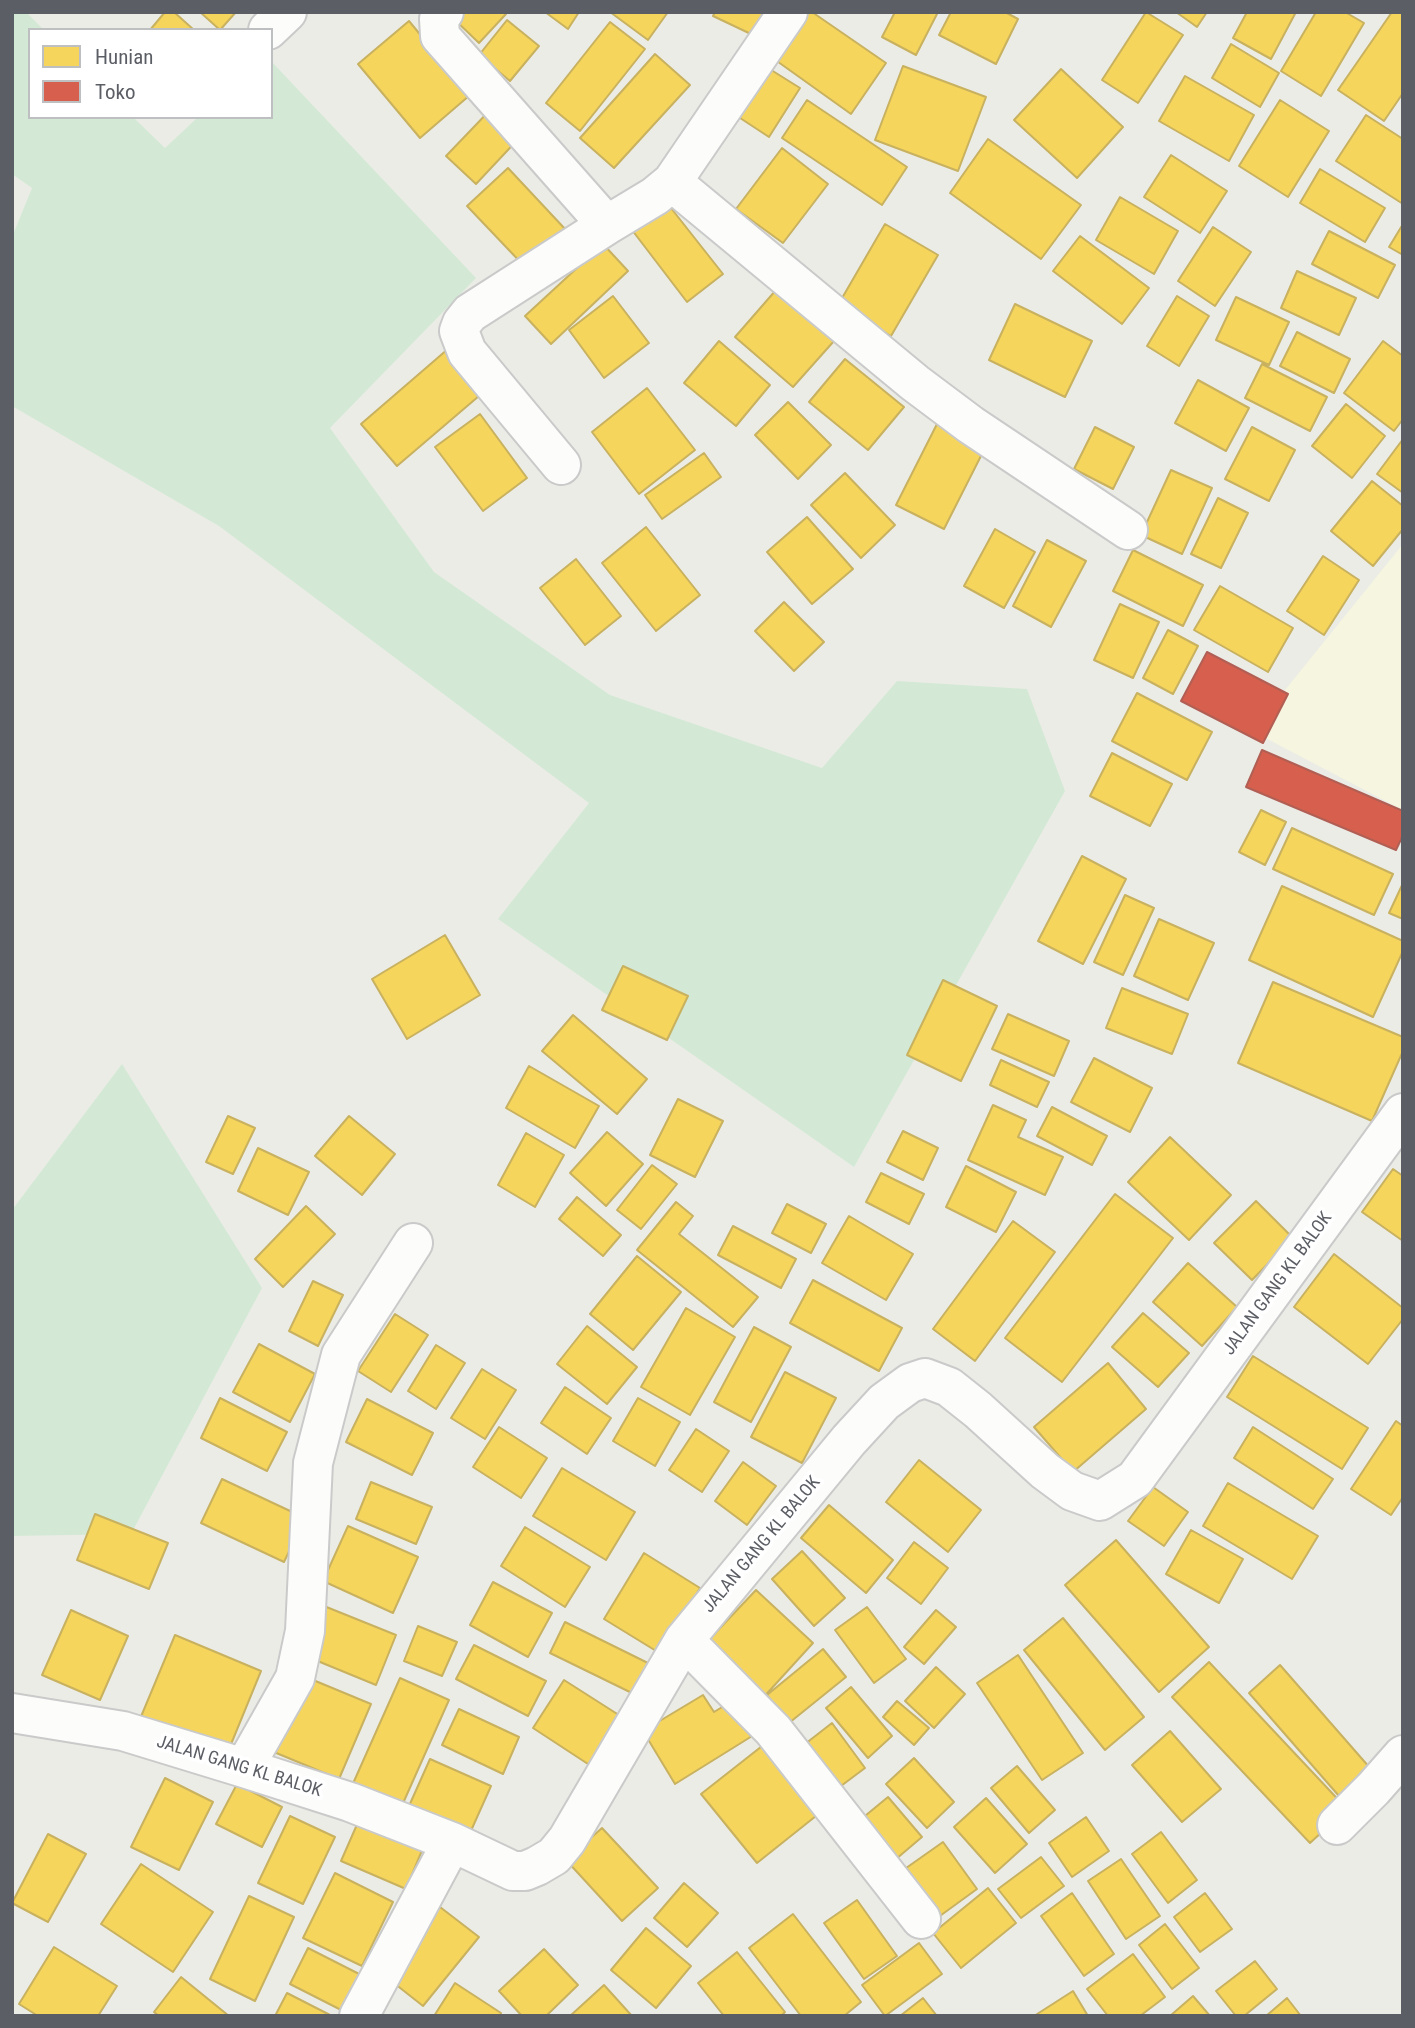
<!DOCTYPE html>
<html>
<head>
<meta charset="utf-8">
<style>
	body { margin:0 }
	#map { position:relative; width:1415px; height:2028px; overflow:hidden; background:#ecece7; font-family:"Roboto Condensed",sans-serif }
	canvas { display:block }
	.frame { position:absolute; inset:0; border:14px solid #5c5e65; pointer-events:none }
	.legend { position:absolute; left:28px; top:28px; width:245px; height:91px; box-sizing:border-box; background:#fff; border:2px solid #bebfc1; margin:0; padding:9px 12px; list-style:none; font-size:21px; color:#5c5e65 }
	.legend li { display:flex; align-items:center; gap:14px; height:35px }
	.legend b { width:35px; border:2px solid #bebfc1 }
</style>
</head>
<body>
<div id="map">
<canvas width="1415" height="2028"></canvas>
<div class="frame"></div>
<ul class="legend">
<li><b style="height:19px;background:#f6d55c"></b>Hunian</li>
<li><b style="height:19px;background:#d6604d"></b>Toko</li>
</ul>
</div>
<script>
const c = document.querySelector('canvas').getContext('2d');
c.lineJoin = 'round';
function fillPath(path, color) {
  c.fillStyle = color;
  c.fill(path, 'evenodd');
}
function strokePath(path, color, width, dash) {
  c.strokeStyle = color;
  c.lineWidth = width;
  c.lineCap = dash ? 'butt' : 'round';
  c.setLineDash(dash || []);
  c.stroke(path);
}
function write(font, color, halo, rows, align = 'center') {
  c.font = font + ' "Roboto Condensed",sans-serif';
  c.lineWidth = 7;
  c.setLineDash([]);
  c.textBaseline = 'middle';
  c.strokeStyle = halo;
  c.fillStyle = color;
  for (const [text, x, y, turn = 0] of rows) {
    c.save();
    c.translate(x, y);
    c.rotate((+turn || 0) * Math.PI / 180);
    c.textAlign = isNaN(turn) ? turn : align;
    if (halo) c.strokeText(text, 0, 0);
    c.fillText(text, 0, 0);
    c.restore();
  }
}
const commercial = new Path2D(`
	M1403 544V810L1252 731Z`);
const green = new Path2D(`
	M12 12H26L44 30H30V117H133L165 148 198 117H271V61L476 278 330 428 434 572 610 695 822 768 897 681 1027 689 1065 791 854 1167 498 919 589 803 219 526 12 406V237L32 188 12 174Z
	M122 1064 262 1288 131 1534 12 1536V1210Z`);
const homes = new Path2D(`
	M165 12H174L194 30H150Z
	M200 12H236L220 30Z
	M460 12H505L506 14 479 43 454 19Z
	M545 12H579L568 29Z
	M610 12H668L648 40Z
	M715 12H764L753 35 713 16Z
	M807 12H812L886 63 851 114 774 59Z
	M895 12H938L916 55 882 37Z
	M951 12H1005L1018 19 996 64 939 35Z
	M1146 12 1183 35 1138 103 1102 80Z
	M1176 12H1207L1197 27Z
	M1247 12H1296L1271 59 1233 38Z
	M1316 12H1345L1364 23 1321 96 1281 71Z
	M1392 12H1403V93L1384 121 1338 90Z
	M507 20 539 46 510 81 479 55Z
	M409 21 470 95 420 138 358 64Z
	M610 22 645 49 580 131 546 103Z
	M1231 44 1279 73 1260 107 1212 78Z
	M655 54 690 85 614 168 580 138Z
	M903 66 986 97 958 171 875 140Z
	M768 68 800 88 769 137 737 116Z
	M1061 69 1123 127 1077 178 1014 120Z
	M1185 76 1254 115 1229 161 1159 121Z
	M807 100 907 167 882 205 782 138Z
	M1280 100 1329 131 1288 197 1239 166Z
	M493 107 522 135 476 184 446 156Z
	M1366 115 1403 139V204L1336 161Z
	M988 139 1081 205 1041 259 950 193Z
	M782 148 828 184 783 243 736 209Z
	M1171 155 1227 191 1200 233 1144 197Z
	M508 168 566 230 526 268 467 206Z
	M1320 169 1385 208 1365 242 1300 203Z
	M1120 197 1178 231 1154 274 1096 240Z
	M667 203 723 274 687 302 632 230Z
	M885 224 938 255 891 336 838 305Z
	M1403 224V255L1389 247Z
	M1213 227 1251 252 1215 306 1178 281Z
	M1329 231 1395 265 1378 298 1312 264Z
	M1080 236 1149 288 1122 324 1053 271Z
	M603 244 628 271 551 344 525 316Z
	M1297 271 1356 298 1339 335 1281 308Z
	M776 290 834 341 793 387 735 337Z
	M613 296 649 343 604 378 569 330Z
	M1177 296 1209 316 1179 366 1147 346Z
	M1236 297 1289 322 1269 365 1216 340Z
	M1015 304 1092 341 1065 397 989 360Z
	M1297 332 1350 359 1334 393 1280 366Z
	M719 341 770 385 736 426 684 383Z
	M1383 341 1403 356V419L1394 431 1344 393Z
	M456 342 493 384 397 466 361 424Z
	M845 359 904 407 868 450 809 402Z
	M1262 364 1327 397 1310 431 1245 398Z
	M1198 380 1249 408 1226 451 1175 423Z
	M647 388 695 450 639 494 592 432Z
	M788 402 831 445 798 479 755 435Z
	M1346 404 1385 436 1352 478 1312 446Z
	M480 414 527 478 483 511 435 447Z
	M938 422 986 446 944 529 896 505Z
	M1095 427 1134 447 1113 489 1074 469Z
	M1252 427 1295 450 1269 501 1225 479Z
	M1403 439V493L1377 474Z
	M704 453 721 477 662 519 645 495Z
	M1171 470 1212 488 1182 554 1141 535Z
	M845 473 895 525 861 558 811 505Z
	M1372 481 1403 506V529L1373 566 1331 531Z
	M1218 498 1248 513 1221 568 1191 554Z
	M807 517 853 569 812 604 767 552Z
	M646 527 700 595 656 631 602 563Z
	M995 529 1035 552 1004 608 964 586Z
	M1047 540 1086 561 1051 627 1013 606Z
	M1133 550 1203 585 1183 626 1113 591Z
	M1323 556 1359 580 1324 635 1287 611Z
	M576 559 621 616 585 645 540 588Z
	M1220 586 1293 628 1268 672 1194 630Z
	M784 602 824 642 794 671 755 631Z
	M1120 604 1159 622 1133 678 1094 660Z
	M1168 630 1198 646 1173 694 1143 678Z
	M1137 693 1212 732 1187 780 1112 741Z
	M1112 753 1172 784 1150 826 1090 796Z
	M1261 810 1286 822 1265 865 1239 852Z
	M1292 828 1393 874 1374 915 1273 869Z
	M1082 856 1126 879 1083 964 1038 941Z
	M1403 883V919L1389 913Z
	M1282 886 1403 941V951L1373 1017 1249 960Z
	M1125 895 1154 908 1123 975 1094 962Z
	M1159 919 1214 943 1188 1000 1134 976Z
	M445 935 480 995 407 1039 372 979Z
	M623 966 688 996 667 1040 602 1010Z
	M943 980 997 1006 961 1081 907 1055Z
	M1273 982 1403 1037V1051L1372 1121 1238 1063Z
	M1122 988 1188 1014 1172 1054 1106 1028Z
	M1008 1014 1069 1041 1054 1076 992 1049Z
	M573 1015 647 1079 617 1114 542 1051Z
	M1094 1058 1152 1088 1130 1132 1071 1102Z
	M1001 1060 1049 1082 1037 1107 990 1085Z
	M529 1066 599 1106 575 1148 506 1108Z
	M678 1099 723 1121 695 1177 650 1155Z
	M993 1105 1026 1120 1018 1137 1063 1157 1045 1195 968 1160Z
	M1052 1107 1107 1136 1092 1165 1037 1136Z
	M228 1116 255 1128 233 1174 206 1162Z
	M349 1116 395 1154 362 1195 315 1156Z
	M903 1131 938 1148 923 1180 887 1162Z
	M607 1132 643 1164 606 1206 570 1173Z
	M526 1133 564 1155 535 1207 498 1185Z
	M1170 1137 1231 1195 1189 1240 1128 1182Z
	M258 1148 309 1172 288 1215 238 1191Z
	M652 1165 677 1184 641 1229 617 1210Z
	M966 1166 1016 1192 996 1232 946 1207Z
	M1393 1169 1403 1176V1241L1362 1212Z
	M881 1173 924 1194 909 1224 866 1202Z
	M1115 1194 1173 1238 1062 1382 1005 1338Z
	M577 1197 621 1235 603 1256 559 1219Z
	M1256 1201 1293 1238 1252 1280 1214 1243Z
	M676 1202 693 1216 679 1234 758 1297 733 1327 637 1250Z
	M787 1204 826 1224 811 1253 772 1233Z
	M306 1206 335 1234 283 1287 255 1259Z
	M849 1216 913 1254 886 1300 822 1263Z
	M1013 1221 1055 1252 975 1361 933 1329Z
	M733 1226 796 1259 781 1288 718 1255Z
	M1334 1254 1403 1308V1319L1368 1364 1294 1307Z
	M637 1256 681 1292 633 1350 590 1314Z
	M1188 1263 1237 1307 1202 1346 1153 1302Z
	M813 1280 902 1328 879 1371 790 1323Z
	M313 1281 343 1295 318 1346 289 1331Z
	M686 1308 735 1337 690 1415 641 1387Z
	M1143 1313 1189 1353 1158 1387 1112 1347Z
	M395 1314 428 1335 391 1392 358 1371Z
	M587 1326 637 1367 607 1404 557 1364Z
	M754 1327 791 1347 751 1422 714 1402Z
	M259 1344 315 1374 290 1422 233 1392Z
	M436 1345 465 1363 436 1409 408 1391Z
	M1253 1356 1368 1428 1342 1469 1227 1397Z
	M1108 1363 1146 1409 1073 1472 1034 1427Z
	M482 1369 516 1390 485 1439 451 1418Z
	M785 1372 836 1398 802 1463 751 1437Z
	M565 1387 611 1418 587 1454 541 1423Z
	M220 1398 287 1432 267 1471 201 1438Z
	M638 1398 680 1422 655 1466 613 1441Z
	M367 1399 433 1433 412 1475 346 1442Z
	M1396 1421 1403 1426V1497L1391 1515 1351 1489Z
	M499 1427 547 1458 521 1498 473 1467Z
	M1253 1427 1333 1479 1313 1509 1234 1458Z
	M696 1429 729 1451 702 1492 669 1470Z
	M919 1460 981 1510 948 1552 886 1502Z
	M743 1462 776 1486 747 1525 715 1501Z
	M562 1468 635 1512 606 1560 533 1516Z
	M222 1479 305 1518 284 1562 201 1523Z
	M371 1482 432 1507 416 1544 356 1519Z
	M1228 1483 1318 1536 1292 1579 1203 1526Z
	M1153 1487 1188 1512 1164 1546 1128 1521Z
	M829 1505 893 1560 866 1593 801 1538Z
	M95 1514 168 1543 149 1589 77 1560Z
	M348 1526 418 1557 393 1613 323 1581Z
	M525 1527 590 1567 565 1607 501 1566Z
	M1191 1530 1243 1559 1219 1603 1166 1574Z
	M1116 1540 1209 1647 1159 1692 1065 1585Z
	M914 1542 948 1568 921 1604 887 1578Z
	M802 1551 845 1598 814 1626 772 1579Z
	M644 1553 700 1588 661 1654 604 1619Z
	M493 1582 552 1613 528 1657 470 1625Z
	M756 1590 813 1643 761 1700 703 1646Z
	M324 1606 396 1635 376 1685 303 1655Z
	M867 1607 906 1659 874 1683 835 1630Z
	M71 1610 128 1636 100 1700 42 1675Z
	M936 1610 956 1627 924 1664 904 1647Z
	M1063 1618 1144 1717 1105 1750 1024 1650Z
	M565 1622 654 1666 638 1696 550 1653Z
	M418 1626 457 1642 442 1676 404 1661Z
	M175 1635 261 1671 227 1754 140 1719Z
	M474 1645 546 1681 528 1716 456 1679Z
	M823 1649 846 1677 789 1723 767 1695Z
	M1018 1655 1083 1753 1042 1780 977 1683Z
	M1209 1662 1347 1809 1310 1843 1172 1697Z
	M1280 1665 1377 1776 1346 1804 1249 1693Z
	M936 1667 965 1694 934 1728 905 1701Z
	M301 1675 371 1704 339 1779 269 1750Z
	M400 1678 449 1700 400 1810 351 1788Z
	M564 1680 622 1717 591 1766 533 1728Z
	M851 1687 892 1736 868 1758 826 1708Z
	M703 1695 714 1712 737 1698 757 1733 675 1784 643 1731Z
	M897 1701 929 1728 914 1745 883 1717Z
	M459 1709 519 1737 503 1774 442 1745Z
	M832 1723 865 1768 837 1789 805 1744Z
	M1170 1731 1221 1789 1182 1822 1132 1765Z
	M771 1739 826 1808 757 1863 701 1794Z
	M914 1758 954 1802 927 1828 886 1784Z
	M430 1759 491 1786 470 1833 409 1806Z
	M1017 1766 1055 1810 1029 1833 991 1788Z
	M165 1778 213 1802 179 1870 131 1847Z
	M237 1784 282 1807 262 1847 216 1824Z
	M888 1797 922 1837 889 1865 854 1825Z
	M986 1798 1027 1844 995 1873 954 1827Z
	M290 1816 335 1837 303 1904 258 1883Z
	M1086 1817 1109 1851 1072 1877 1049 1843Z
	M359 1820 423 1848 406 1889 341 1861Z
	M602 1828 658 1888 622 1921 566 1860Z
	M1161 1832 1197 1880 1168 1903 1132 1854Z
	M48 1834 86 1854 48 1922 12 1903Z
	M943 1842 977 1889 933 1921 899 1873Z
	M1041 1857 1064 1886 1021 1918 998 1889Z
	M1121 1859 1160 1916 1126 1939 1088 1881Z
	M141 1864 213 1912 173 1972 101 1924Z
	M335 1873 393 1902 362 1966 303 1938Z
	M684 1883 718 1913 687 1947 654 1918Z
	M988 1888 1016 1923 961 1968 933 1933Z
	M1072 1893 1114 1954 1084 1976 1041 1916Z
	M1205 1893 1232 1929 1200 1952 1174 1917Z
	M249 1896 294 1917 255 2001 210 1979Z
	M857 1900 897 1956 864 1979 824 1923Z
	M440 1907 479 1937 423 2006 385 1976Z
	M793 1914 861 2002 844 2016H801L749 1948Z
	M1165 1924 1199 1968 1172 1989 1139 1945Z
	M646 1928 691 1966 656 2008 611 1970Z
	M919 1943 942 1974 885 2016 862 1985Z
	M54 1947 117 1986 98 2016H38L19 2004Z
	M308 1948 369 1979 351 2015 290 1984Z
	M544 1949 578 1985 546 2016H522L499 1991Z
	M737 1952 785 2012 781 2016H724L698 1983Z
	M1133 1954 1165 1997 1140 2016H1108L1087 1989Z
	M1255 1961 1277 1989 1244 2016H1236L1216 1991Z
	M181 1977 229 2016H159L154 2012Z
	M455 1983 501 2013 500 2016H434Z
	M604 1985 632 2016H570Z
	M1073 1991 1088 2016H1034Z
	M287 1993 332 2016H275Z
	M1193 1996 1210 2016H1170Z
	M923 1998 937 2016H900Z
	M1287 1998 1301 2016H1266Z`);
const shops = new Path2D(`
	M1207 652 1288 694 1263 743 1181 701Z
	M1262 750 1403 811V835L1396 850 1246 787Z`);
const minor = new Path2D(`
	M444 12 439 19 440 36 607 225 655 196 672 182 788 12
	M268 30 287 12
	M672 182 915 383 971 425 1128 530
	M561 465 467 352 459 331 462 323 470 313 607 225
	M684 1640 773 1730 921 1919
	M12 1713 123 1731 244 1768 350 1802 452 1842 513 1871H525L537 1866 554 1856 567 1840 684 1640 849 1440 884 1402 910 1383 925 1378 949 1387 978 1410 1045 1471 1072 1491 1100 1501 1135 1479 1403 1113
	M244 1768 295 1678 305 1631 313 1463 341 1355 413 1243
	M1337 1825 1373 1789 1403 1755
	M359 2016 452 1842`);
const streetNames = [
	["JALAN GANG KL BALOK",1278,1284,-54],
	["JALAN GANG KL BALOK",762,1545,-50],
	["JALAN GANG KL BALOK",239,1767,17]
];
fillPath(commercial, '#f6f5df');
fillPath(green, '#d3e9d5');
fillPath(homes, '#f6d55c');
strokePath(homes, '#c8b15f', 2);
fillPath(shops, '#d6604d');
strokePath(shops, '#b15f54', 2);
strokePath(minor, '#c9cac9', 42);
strokePath(minor, '#fcfcfb', 38);
write('18px', '#5c5e65', '#fff', streetNames);
</script>
</body>
</html>
